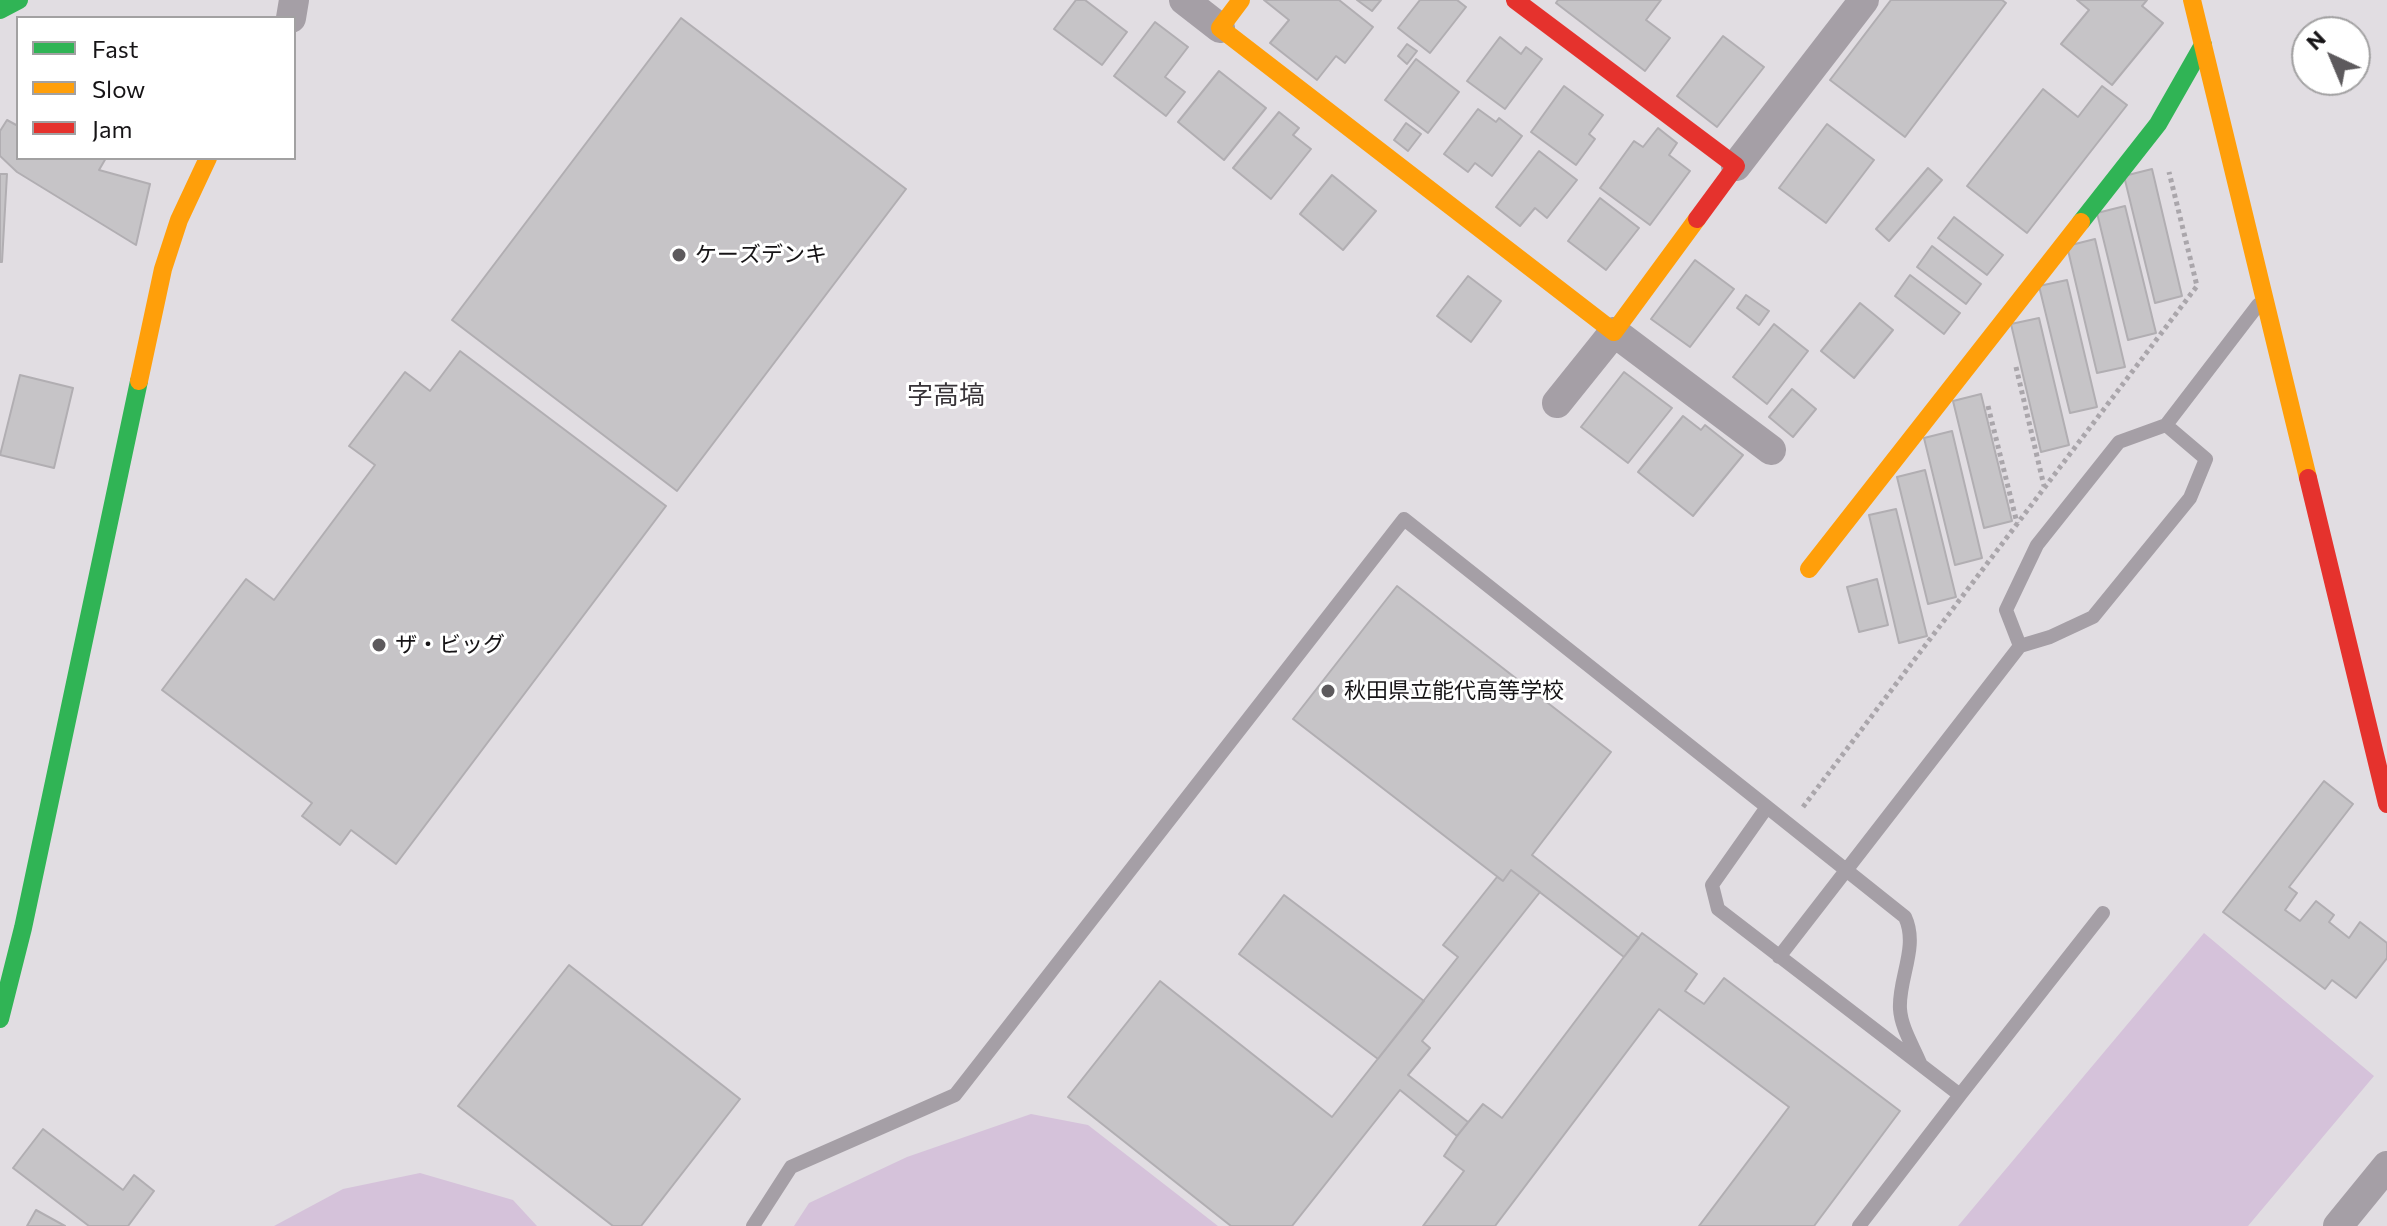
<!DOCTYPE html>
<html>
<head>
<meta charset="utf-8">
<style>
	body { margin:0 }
	#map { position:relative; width:2387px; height:1226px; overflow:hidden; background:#e1dde2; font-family:Commissioner,sans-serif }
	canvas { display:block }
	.legend { position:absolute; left:16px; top:16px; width:280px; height:144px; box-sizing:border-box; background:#fff; border:2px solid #a2a1a2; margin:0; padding:10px 14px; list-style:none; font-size:24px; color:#161416 }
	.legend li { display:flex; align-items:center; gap:16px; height:40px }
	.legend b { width:40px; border:2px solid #a2a1a2 }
	.north { position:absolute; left:2291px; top:16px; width:80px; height:80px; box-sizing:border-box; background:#fff; border:2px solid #a2a1a2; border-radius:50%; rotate:316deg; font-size:22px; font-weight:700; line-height:32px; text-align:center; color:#161416 }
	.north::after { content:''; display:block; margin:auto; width:28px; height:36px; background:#5d5a5d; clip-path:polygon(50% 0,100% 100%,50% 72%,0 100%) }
</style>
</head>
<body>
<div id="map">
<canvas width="2387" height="1226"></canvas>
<ul class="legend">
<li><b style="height:10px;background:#30b455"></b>Fast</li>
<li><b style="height:10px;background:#ff9f0a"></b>Slow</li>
<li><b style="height:10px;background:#e5322d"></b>Jam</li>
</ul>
<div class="north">N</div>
</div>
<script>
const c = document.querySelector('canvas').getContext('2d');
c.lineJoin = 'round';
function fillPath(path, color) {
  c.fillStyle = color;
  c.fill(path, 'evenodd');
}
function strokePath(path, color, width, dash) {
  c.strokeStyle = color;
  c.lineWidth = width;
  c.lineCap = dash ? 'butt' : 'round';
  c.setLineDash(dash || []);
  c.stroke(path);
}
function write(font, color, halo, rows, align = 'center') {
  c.font = font + ' Commissioner,"Noto Sans JP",sans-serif';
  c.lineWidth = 6;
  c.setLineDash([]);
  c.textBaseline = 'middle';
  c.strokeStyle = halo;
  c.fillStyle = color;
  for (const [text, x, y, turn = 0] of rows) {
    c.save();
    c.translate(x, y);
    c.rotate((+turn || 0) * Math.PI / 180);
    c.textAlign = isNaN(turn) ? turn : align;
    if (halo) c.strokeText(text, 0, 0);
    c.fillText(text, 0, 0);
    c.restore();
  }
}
const green = new Path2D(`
	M2204 933 2374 1076 2248 1226H1958Z
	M1031 1114 1088 1125 1218 1226H794L809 1203 907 1157Z
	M420 1173 513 1200 537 1226H274L343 1189Z`);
const building = new Path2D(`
	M1076 0H1085L1127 32 1102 65 1054 29Z
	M1264 0H1339L1373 27 1345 63 1336 56 1317 80 1270 43 1289 20Z
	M1357 0H1381L1372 11Z
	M1420 0H1457L1466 7 1430 53 1398 28Z
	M1558 0H1661L1646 20 1670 38 1645 71 1556 3Z
	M1891 0H2002L2006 3 1905 137 1830 80Z
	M2077 0H2147L2142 6 2163 23 2112 85 2061 44 2089 10Z
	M681 18 906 189 677 491 452 320Z
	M1155 22 1188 47 1165 77 1185 92 1166 116 1114 76Z
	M1723 36 1764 67 1717 127 1677 96Z
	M1500 37 1521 54 1526 47 1542 59 1505 109 1467 81Z
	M1407 44 1417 51 1407 64 1398 56Z
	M1416 59 1459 92 1428 133 1385 100Z
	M1219 71 1266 108 1224 160 1178 122Z
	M1564 86 1603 115 1589 134 1595 139 1576 165 1531 132Z
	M2102 86 2127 105 2027 233 1967 186 2043 89 2078 117Z
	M1478 109 1496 122 1499 118 1522 136 1492 176 1475 163 1468 172 1444 154Z
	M1279 112 1299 128 1293 135 1311 149 1271 199 1233 168Z
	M7 120 18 126V158H106L99 170 150 184 136 245 17 172 0 156V131Z
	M1406 123 1421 134 1408 151 1394 140Z
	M1827 124 1874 160 1826 223 1779 188Z
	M1658 128 1677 143 1669 155 1690 171 1650 225 1600 188 1634 141 1643 147Z
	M1539 151 1577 180 1547 218 1535 208 1520 226 1496 207Z
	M1928 168 1942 180 1889 241 1876 229Z
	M2152 169 2182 296 2155 303 2124 176Z
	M0 174H7L2 262H0Z
	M1332 175 1376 211 1343 250 1300 214Z
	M1600 198 1639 228 1606 270 1568 241Z
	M2125 206 2156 333 2128 340 2097 213Z
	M1954 217 2003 255 1987 275 1938 238Z
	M2095 239 2125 367 2097 373 2067 246Z
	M1932 246 1981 284 1966 304 1917 267Z
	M1695 260 1734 289 1690 347 1651 319Z
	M1910 275 1960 313 1944 334 1895 296Z
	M1468 276 1501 301 1471 342 1437 316Z
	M2067 280 2097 407 2070 413 2039 286Z
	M1746 295 1769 311 1759 325 1737 308Z
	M1860 303 1893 330 1854 378 1821 351Z
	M2039 318 2069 445 2041 452 2011 324Z
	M1774 324 1808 351 1767 404 1733 377Z
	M460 351 666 506 396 864 351 830 340 845 302 816 312 803 162 690 246 579 274 600 375 465 349 446 405 372 430 391Z
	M1624 372 1672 408 1628 463 1581 427Z
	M20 375 73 388 54 468 0 455Z
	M1792 389 1816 409 1793 437 1769 417Z
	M1981 394 2012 521 1984 528 1953 401Z
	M1683 416 1701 430 1705 425 1743 455 1693 516 1638 472Z
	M1952 431 1982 558 1955 565 1924 438Z
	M1925 470 1956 597 1928 604 1897 477Z
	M1896 509 1927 636 1899 643 1869 515Z
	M1877 579 1888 625 1859 632 1847 587Z
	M1397 586 1611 752 1532 855 1639 938 1624 957 1511 870 1503 881 1293 719Z
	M2324 781 2353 804 2289 887 2297 893 2285 910 2300 921 2316 901 2334 915 2329 922 2349 938 2360 922 2387 943V958L2356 998 2332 980 2325 989 2223 912Z
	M1511 870 1540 892 1422 1041 1430 1048 1408 1075 1468 1122 1457 1136 1400 1090 1292 1226H1231L1068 1097 1160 981 1332 1117 1458 957 1443 945 1497 877 1503 881Z
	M1284 895 1424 1001 1378 1059 1239 954Z
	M1642 933 1697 974 1685 991 1704 1004 1724 978 1900 1111 1814 1226H1699L1789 1107 1659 1009 1495 1226H1423L1464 1171 1444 1156 1457 1136 1483 1104 1502 1118Z
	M569 965 740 1099 641 1226H613L458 1106Z
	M43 1129 123 1190 134 1175 154 1191 128 1226H89L13 1168Z
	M36 1210 65 1226H27Z`);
const path = new Path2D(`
	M2016 367 2044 486
	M1988 406 2017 523
	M1803 807 2197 286 2169 172`);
const lane = new Path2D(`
	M2166 425 2258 305
	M1767 807 1905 917C1919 947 1898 979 1900 1009 1901 1027 1913 1046 1920 1063
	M1779 957 2020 646 2006 610 2037 545 2119 442 2166 425 2206 459 2190 498 2093 617 2050 637 2020 646
	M1960 1095 2103 913
	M753 1226 791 1167 955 1095 1404 519 1767 807 1712 885 1718 909 1960 1095 1859 1226`);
const street = new Path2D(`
	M1184 0 1220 28
	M291 18 294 0
	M1736 166 1864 0
	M1557 403 1614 332 1771 450
	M2338 1226 2387 1166`);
const fast = new Path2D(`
	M0 10 19 0
	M2081 222 2158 124 2203 45
	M0 1019 23 928 139 381`);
const slow = new Path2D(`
	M1241 0 1220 28 1614 332 1697 219
	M2192 0 2308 478
	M139 381 163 269 179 220 208 158
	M1809 569 2081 222`);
const jam = new Path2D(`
	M1515 0 1736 166 1697 219
	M2308 478 2387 804`);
const markers = [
	[679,255,8,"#5d5a5d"],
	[379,645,8,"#5d5a5d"],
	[1328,691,8,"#5d5a5d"]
];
const poiNames = [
	["ケーズデンキ",695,255],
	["ザ・ビッグ",395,645],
	["秋田県立能代高等学校",1344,691]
];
const quarterNames = [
	["字高塙",946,395]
];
fillPath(green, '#d5c2da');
fillPath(building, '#c6c4c7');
strokePath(building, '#b1aeb2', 2);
strokePath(path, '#aaa6ab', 5, [4, 4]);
strokePath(lane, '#a59fa6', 14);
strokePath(street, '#a59fa6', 30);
strokePath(fast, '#30b455', 18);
strokePath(slow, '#ff9f0a', 18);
strokePath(jam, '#e5322d', 18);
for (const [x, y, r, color] of markers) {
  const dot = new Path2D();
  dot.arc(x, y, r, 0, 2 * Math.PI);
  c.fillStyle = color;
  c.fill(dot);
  strokePath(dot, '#fff', 3);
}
write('22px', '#161416', '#fff', poiNames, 'left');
write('26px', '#373338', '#fff', quarterNames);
</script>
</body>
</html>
